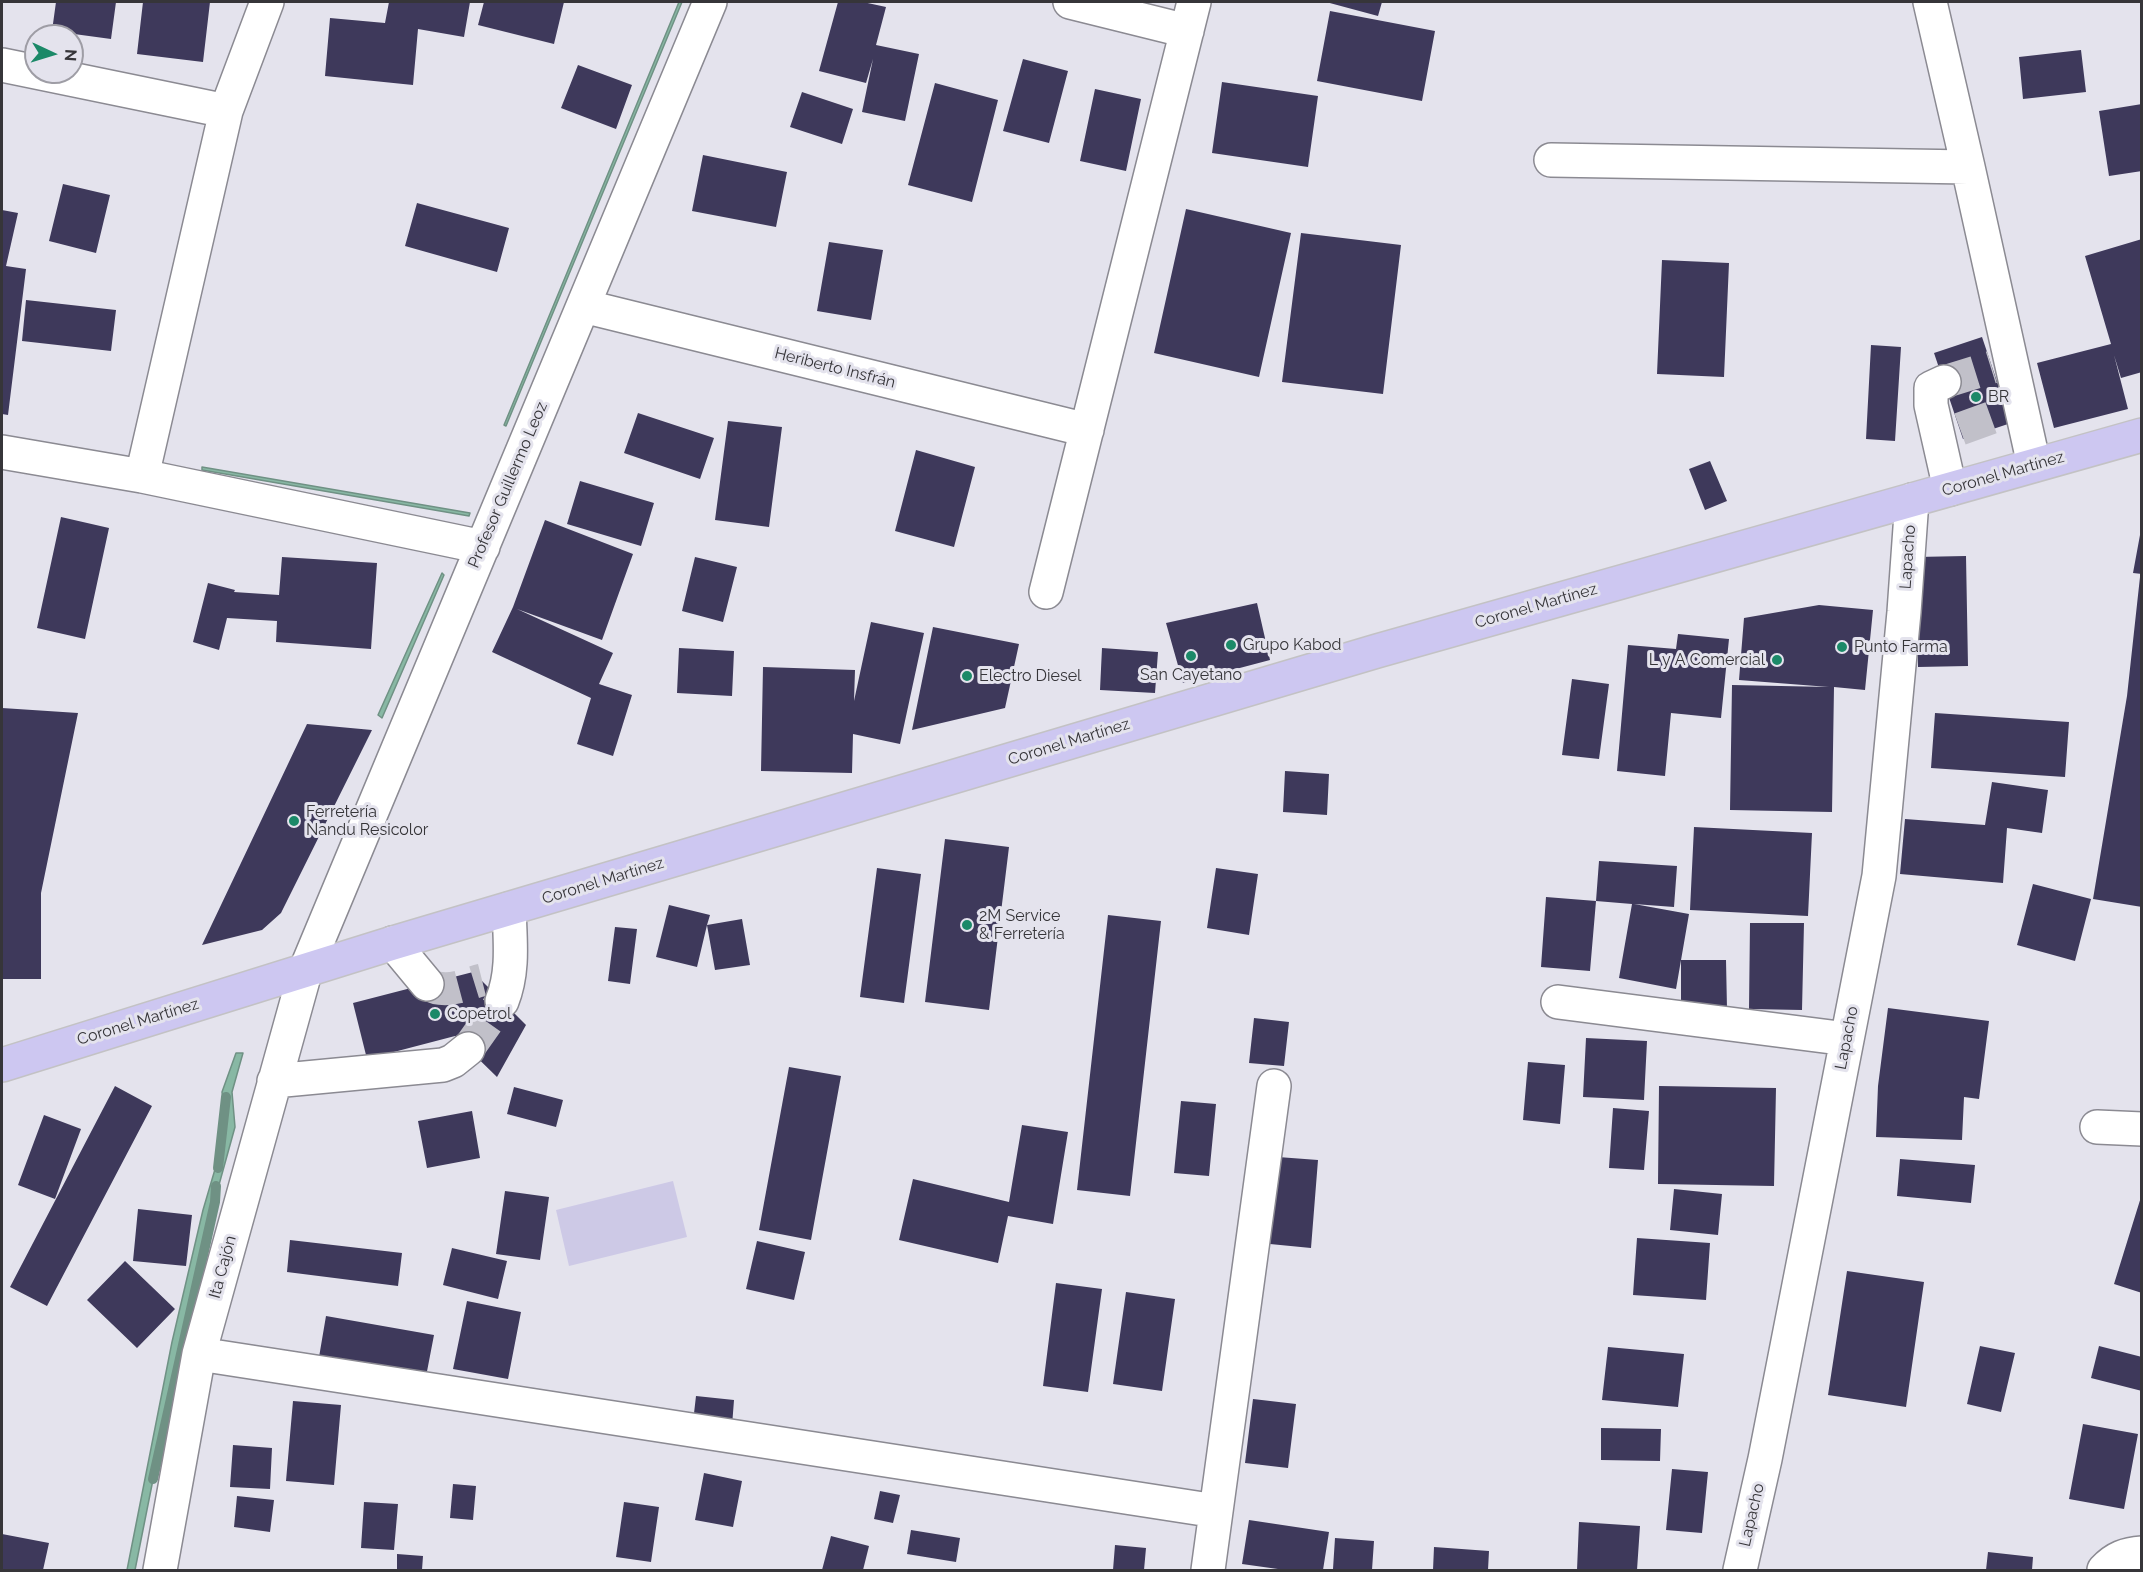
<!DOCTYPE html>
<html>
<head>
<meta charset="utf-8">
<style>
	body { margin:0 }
	#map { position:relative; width:2143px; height:1572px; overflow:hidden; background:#e4e3ed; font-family:Raleway,sans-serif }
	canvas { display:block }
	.frame { position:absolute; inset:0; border:3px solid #363539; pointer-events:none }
	.north { position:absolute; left:24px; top:24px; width:60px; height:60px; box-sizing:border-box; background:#e4e3ed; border:2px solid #9e9da5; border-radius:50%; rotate:94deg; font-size:16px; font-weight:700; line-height:24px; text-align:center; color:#363539 }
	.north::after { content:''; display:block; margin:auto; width:21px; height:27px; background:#1b8968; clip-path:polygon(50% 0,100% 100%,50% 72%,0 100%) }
</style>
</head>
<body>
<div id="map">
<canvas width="2143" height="1572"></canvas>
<div class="frame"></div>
<div class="north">N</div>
</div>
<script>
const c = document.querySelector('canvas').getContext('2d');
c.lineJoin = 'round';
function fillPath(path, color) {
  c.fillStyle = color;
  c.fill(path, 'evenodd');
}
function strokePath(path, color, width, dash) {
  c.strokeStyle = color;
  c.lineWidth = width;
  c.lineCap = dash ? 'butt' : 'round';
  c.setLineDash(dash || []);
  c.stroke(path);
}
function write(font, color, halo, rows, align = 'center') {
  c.font = font + ' Raleway,sans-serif';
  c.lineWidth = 6;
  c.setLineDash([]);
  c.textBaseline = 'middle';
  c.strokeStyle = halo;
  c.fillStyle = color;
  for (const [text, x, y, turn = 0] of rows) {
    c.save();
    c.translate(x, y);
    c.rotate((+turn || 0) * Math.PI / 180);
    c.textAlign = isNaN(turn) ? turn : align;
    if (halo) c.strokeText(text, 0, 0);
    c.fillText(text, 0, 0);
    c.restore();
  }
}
const green = new Path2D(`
	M673 1181 687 1237 569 1266 556 1210Z`);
const water = new Path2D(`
	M679 2H682L506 426 504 425Z
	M202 467 470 513 469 516 202 470Z
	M442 573 444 575 382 718 378 715Z
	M236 1053H243L232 1092 235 1127 212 1210 180 1344 135 1570H127L172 1342 203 1210 226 1132 222 1092Z`);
const stream = new Path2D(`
	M218 1168 226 1097
	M153 1479 215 1202 216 1186`);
const building = new Path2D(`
	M56 2H116L111 39 52 31Z
	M143 2H210L203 62 137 54Z
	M389 2H470L464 37 418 29 413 85 325 76 330 18 385 23Z
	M484 2H564L554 44 478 25Z
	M838 2H863L886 7 876 45 919 54 905 121 862 112 873 59 866 83 819 71Z
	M1326 2H1382L1378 16Z
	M1330 11 1435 31 1422 101 1317 81Z
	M2081 50 2086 92 2023 99 2019 57Z
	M1023 59 1068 71 1049 143 1003 131Z
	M578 65 632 85 616 129 561 108Z
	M1222 82 1318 96 1308 167 1212 153Z
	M935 83 998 100 972 202 908 185Z
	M1095 89 1141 99 1126 171 1080 161Z
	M802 92 853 109 842 144 790 127Z
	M2142 104V171L2109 176 2099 111Z
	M703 155 787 172 776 227 692 211Z
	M63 184 110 195 96 253 49 241Z
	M417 203 509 228 497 272 405 246Z
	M1186 209 1291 233 1259 377 1154 353Z
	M2 210 18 213 6 266 26 269 8 415 2 414Z
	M1301 233 1401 245 1383 394 1282 382Z
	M2142 239V372L2121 378 2114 355 2128 409 2054 428 2037 363 2111 344 2085 256Z
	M829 242 883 250 871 320 817 311Z
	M1662 260 1729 263 1724 377 1657 374Z
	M26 300 116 310 111 351 22 341Z
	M1982 337 2011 423 1963 439 1934 353Z
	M1871 345 1901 347 1895 441 1866 439Z
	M638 413 714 438 700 479 624 453Z
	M728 421 782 427 769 527 715 520Z
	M916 450 975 467 954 547 895 531Z
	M1710 461 1727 501 1705 510 1689 469Z
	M580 481 654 503 641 546 567 524Z
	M61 517 109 528 85 639 37 628Z
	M545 520 633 554 602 640 517 609 613 653 599 684 632 695 613 756 577 744 591 698 492 652 513 607Z
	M2140 535H2142V574L2133 573Z
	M1966 556 1968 666 1918 667 1916 557Z
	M282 557 377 563 371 649 276 642 277 621 227 618 219 650 193 642 208 583 235 590 234 592 279 595Z
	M695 557 737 567 723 622 682 611Z
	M2140 577 2142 578V907L2093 899 2127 696Z
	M1257 603 1270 660 1183 683 1166 623Z
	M1819 605 1873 610 1865 690 1834 687 1832 812 1730 810 1732 685 1829 687 1739 680 1744 618Z
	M871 622 924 633 900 744 853 734 852 773 761 771 763 667 855 670 854 701Z
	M933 627 1019 644 1005 708 912 730Z
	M1678 634 1729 639 1721 718 1671 713 1665 776 1617 771 1628 645 1676 649Z
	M679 648 734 651 732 696 677 693Z
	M1102 648 1158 652 1155 693 1100 690Z
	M1572 679 1609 684 1599 759 1562 755Z
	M2 708 78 713 41 893V979H2Z
	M1935 713 2069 722 2065 777 1931 768Z
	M307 724 372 730 281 913 262 930 202 945Z
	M1285 771 1329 774 1327 815 1283 812Z
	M1992 782 2048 790 2042 833 2007 828 2003 883 1900 874 1905 819 1985 825Z
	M1694 827 1812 833 1808 916 1690 910Z
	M945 839 1009 847 989 1010 925 1002Z
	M1599 861 1677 866 1674 907 1634 904 1689 914 1676 989 1619 978 1632 904 1596 901Z
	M877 868 921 874 904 1003 860 997Z
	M1216 868 1258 874 1249 935 1207 928Z
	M2033 884 2091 899 2075 961 2017 945Z
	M1546 897 1596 901 1590 971 1541 967Z
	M669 905 710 915 707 925 742 919 750 965 715 970 707 925 697 967 656 957Z
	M1108 915 1161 921 1130 1196 1077 1190Z
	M1750 923H1804L1802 1010 1749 1009Z
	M615 927 637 929 630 984 608 981Z
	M1681 960H1726L1727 1009H1681Z
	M473 972 526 1025 497 1077 455 1036 367 1059 353 1003Z
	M1888 1008 1989 1021 1979 1099 1964 1097 1962 1140 1876 1137 1878 1086Z
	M1254 1018 1289 1022 1284 1066 1249 1063Z
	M1586 1038 1647 1041 1644 1100 1583 1097Z
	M1528 1062 1565 1065 1560 1124 1523 1120Z
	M789 1067 841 1076 811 1240 759 1230Z
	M115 1086 152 1106 47 1306 10 1287Z
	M1659 1086 1776 1088 1774 1186 1658 1184Z
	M514 1087 563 1100 556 1127 507 1114Z
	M1181 1101 1216 1104 1209 1176 1174 1173Z
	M1613 1108 1649 1111 1644 1170 1609 1168Z
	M472 1111 480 1158 427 1168 418 1121Z
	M44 1115 81 1129 55 1199 18 1185Z
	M1022 1125 1068 1132 1053 1224 1008 1216 998 1263 899 1240 913 1179 1009 1202Z
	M1278 1157 1318 1160 1311 1248 1270 1244Z
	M1900 1159 1975 1165 1971 1203 1897 1196Z
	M1674 1189 1722 1194 1718 1235 1670 1230Z
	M505 1191 549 1197 540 1260 496 1254Z
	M2141 1197H2142V1293L2114 1284Z
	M138 1209 192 1215 186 1266 133 1261Z
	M1637 1238 1710 1243 1706 1300 1633 1295Z
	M290 1240 402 1253 398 1286 287 1272Z
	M757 1241 805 1252 794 1300 746 1289Z
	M452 1248 507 1261 498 1299 443 1285Z
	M125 1261 175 1309 137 1348 87 1300Z
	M1847 1271 1924 1282 1906 1407 1828 1395Z
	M1056 1283 1102 1289 1088 1392 1043 1386Z
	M1126 1292 1175 1299 1162 1391 1113 1384Z
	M467 1301 521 1312 508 1379 453 1369Z
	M326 1316 434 1335 424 1387 317 1369Z
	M1980 1346 2015 1353 2001 1412 1967 1404Z
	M2099 1346 2142 1357V1391L2091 1378Z
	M1608 1347 1684 1354 1678 1407 1602 1400Z
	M696 1396 734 1400 732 1426 693 1422Z
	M1253 1399 1296 1404 1288 1468 1245 1463Z
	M293 1401 341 1405 334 1485 286 1481Z
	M2083 1424 2138 1434 2124 1509 2069 1499Z
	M1601 1428 1661 1429 1660 1461 1601 1460Z
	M233 1445 272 1448 270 1489 230 1487Z
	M1672 1469 1708 1472 1702 1533 1666 1530Z
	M704 1473 742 1481 733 1527 695 1520Z
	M453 1484 476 1486 473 1520 450 1518Z
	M880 1491 900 1495 893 1523 874 1519Z
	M237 1496 274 1500 270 1532 234 1527Z
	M364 1502 398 1504 394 1550 361 1548Z
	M624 1502 659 1507 651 1562 616 1557Z
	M1249 1520 1329 1532 1323 1570H1285L1242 1564Z
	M1579 1522 1640 1526 1637 1570H1577Z
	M911 1530 960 1538 956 1562 907 1554Z
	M2 1534 49 1543 43 1570H2Z
	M831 1536 869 1546 863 1570H822Z
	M1335 1538 1374 1541 1372 1570 1333 1569Z
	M1115 1545 1146 1548 1144 1570H1113Z
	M1434 1547 1489 1551 1488 1570H1433Z
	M1988 1552 2033 1557 2032 1570H1986Z
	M397 1554 423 1556 422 1570H397Z`);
const minorTunnel = new Path2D(`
	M1944 382 1992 367
	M1960 429 2007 412
	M427 984C446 995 462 985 482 980
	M468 1049 502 1001`);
const minor = new Path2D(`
	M1070 2 1187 31
	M1930 2 1968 167 2034 465
	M2 65 226 111
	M1551 160 1968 167
	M583 306 1087 430
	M1944 382 1931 388V405L1950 489
	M2 452 142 476 483 547
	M142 476 226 111 267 2
	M1046 592 1194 2
	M393 943 427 984
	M502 1001C514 971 510 940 509 909
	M1558 1002 1847 1039
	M274 1081 443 1065 453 1061 468 1049
	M2097 1127 2142 1129
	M199 1354 1216 1511
	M160 1570 199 1354 306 969 710 2
	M1208 1570 1274 1086
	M1740 1570 1765 1459 1879 876 1904 612 1912 500
	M2104 1570C2115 1558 2126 1554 2142 1553`);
const major = new Path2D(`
	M2 1065 393 943 1377 651 2142 435`);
const markers = [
	[1976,397,6,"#1b8968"],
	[1231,645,6,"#1b8968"],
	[1842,647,6,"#1b8968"],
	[1191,656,6,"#1b8968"],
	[1777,660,6,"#1b8968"],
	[967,676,6,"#1b8968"],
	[294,821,6,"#1b8968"],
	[967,925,6,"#1b8968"],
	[435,1014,6,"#1b8968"]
];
const streetNames = [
	["Heriberto Insfrán",835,368,14],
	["Coronel Martínez",2003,474,-16],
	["Profesor Guillermo Leoz",508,485,-67],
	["Lapacho",1908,557,-86],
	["Coronel Martínez",1536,606,-16],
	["Coronel Martínez",1069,742,-17],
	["Coronel Martínez",603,881,-17],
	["Coronel Martínez",138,1022,-17],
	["Lapacho",1847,1038,-79],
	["Ita Cajón",223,1267,-75],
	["Lapacho",1752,1515,-77]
];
const poiNames = [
	["BR",1988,397],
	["Grupo Kabod",1243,645],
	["Punto Farma",1854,647],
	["L y A Comercial",1765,660,"right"],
	["San Cayetano",1191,675,"center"],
	["Electro Diesel",979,676],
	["Ferretería",306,812],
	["Nandu Resicolor",306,830],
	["2M Service",979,916],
	["& Ferretería",979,934],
	["Copetrol",447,1014]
];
fillPath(green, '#cdc9e6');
fillPath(water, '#88b8a4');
strokePath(water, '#6f9184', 1.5);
strokePath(stream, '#6f9184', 10);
fillPath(building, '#3e395b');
strokePath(minorTunnel, '#c1c0c9', 33, [33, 16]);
strokePath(minor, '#8b8a92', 36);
strokePath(major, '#c3c2c4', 36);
strokePath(minor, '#fff', 33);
strokePath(major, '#cdc7f1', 33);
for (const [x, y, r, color] of markers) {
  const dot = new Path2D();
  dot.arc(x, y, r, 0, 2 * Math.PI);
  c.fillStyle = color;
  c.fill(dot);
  strokePath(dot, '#e4e3ed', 2);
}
write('16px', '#363539', '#e4e3ed', streetNames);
write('16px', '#363539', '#e4e3ed', poiNames, 'left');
</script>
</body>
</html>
